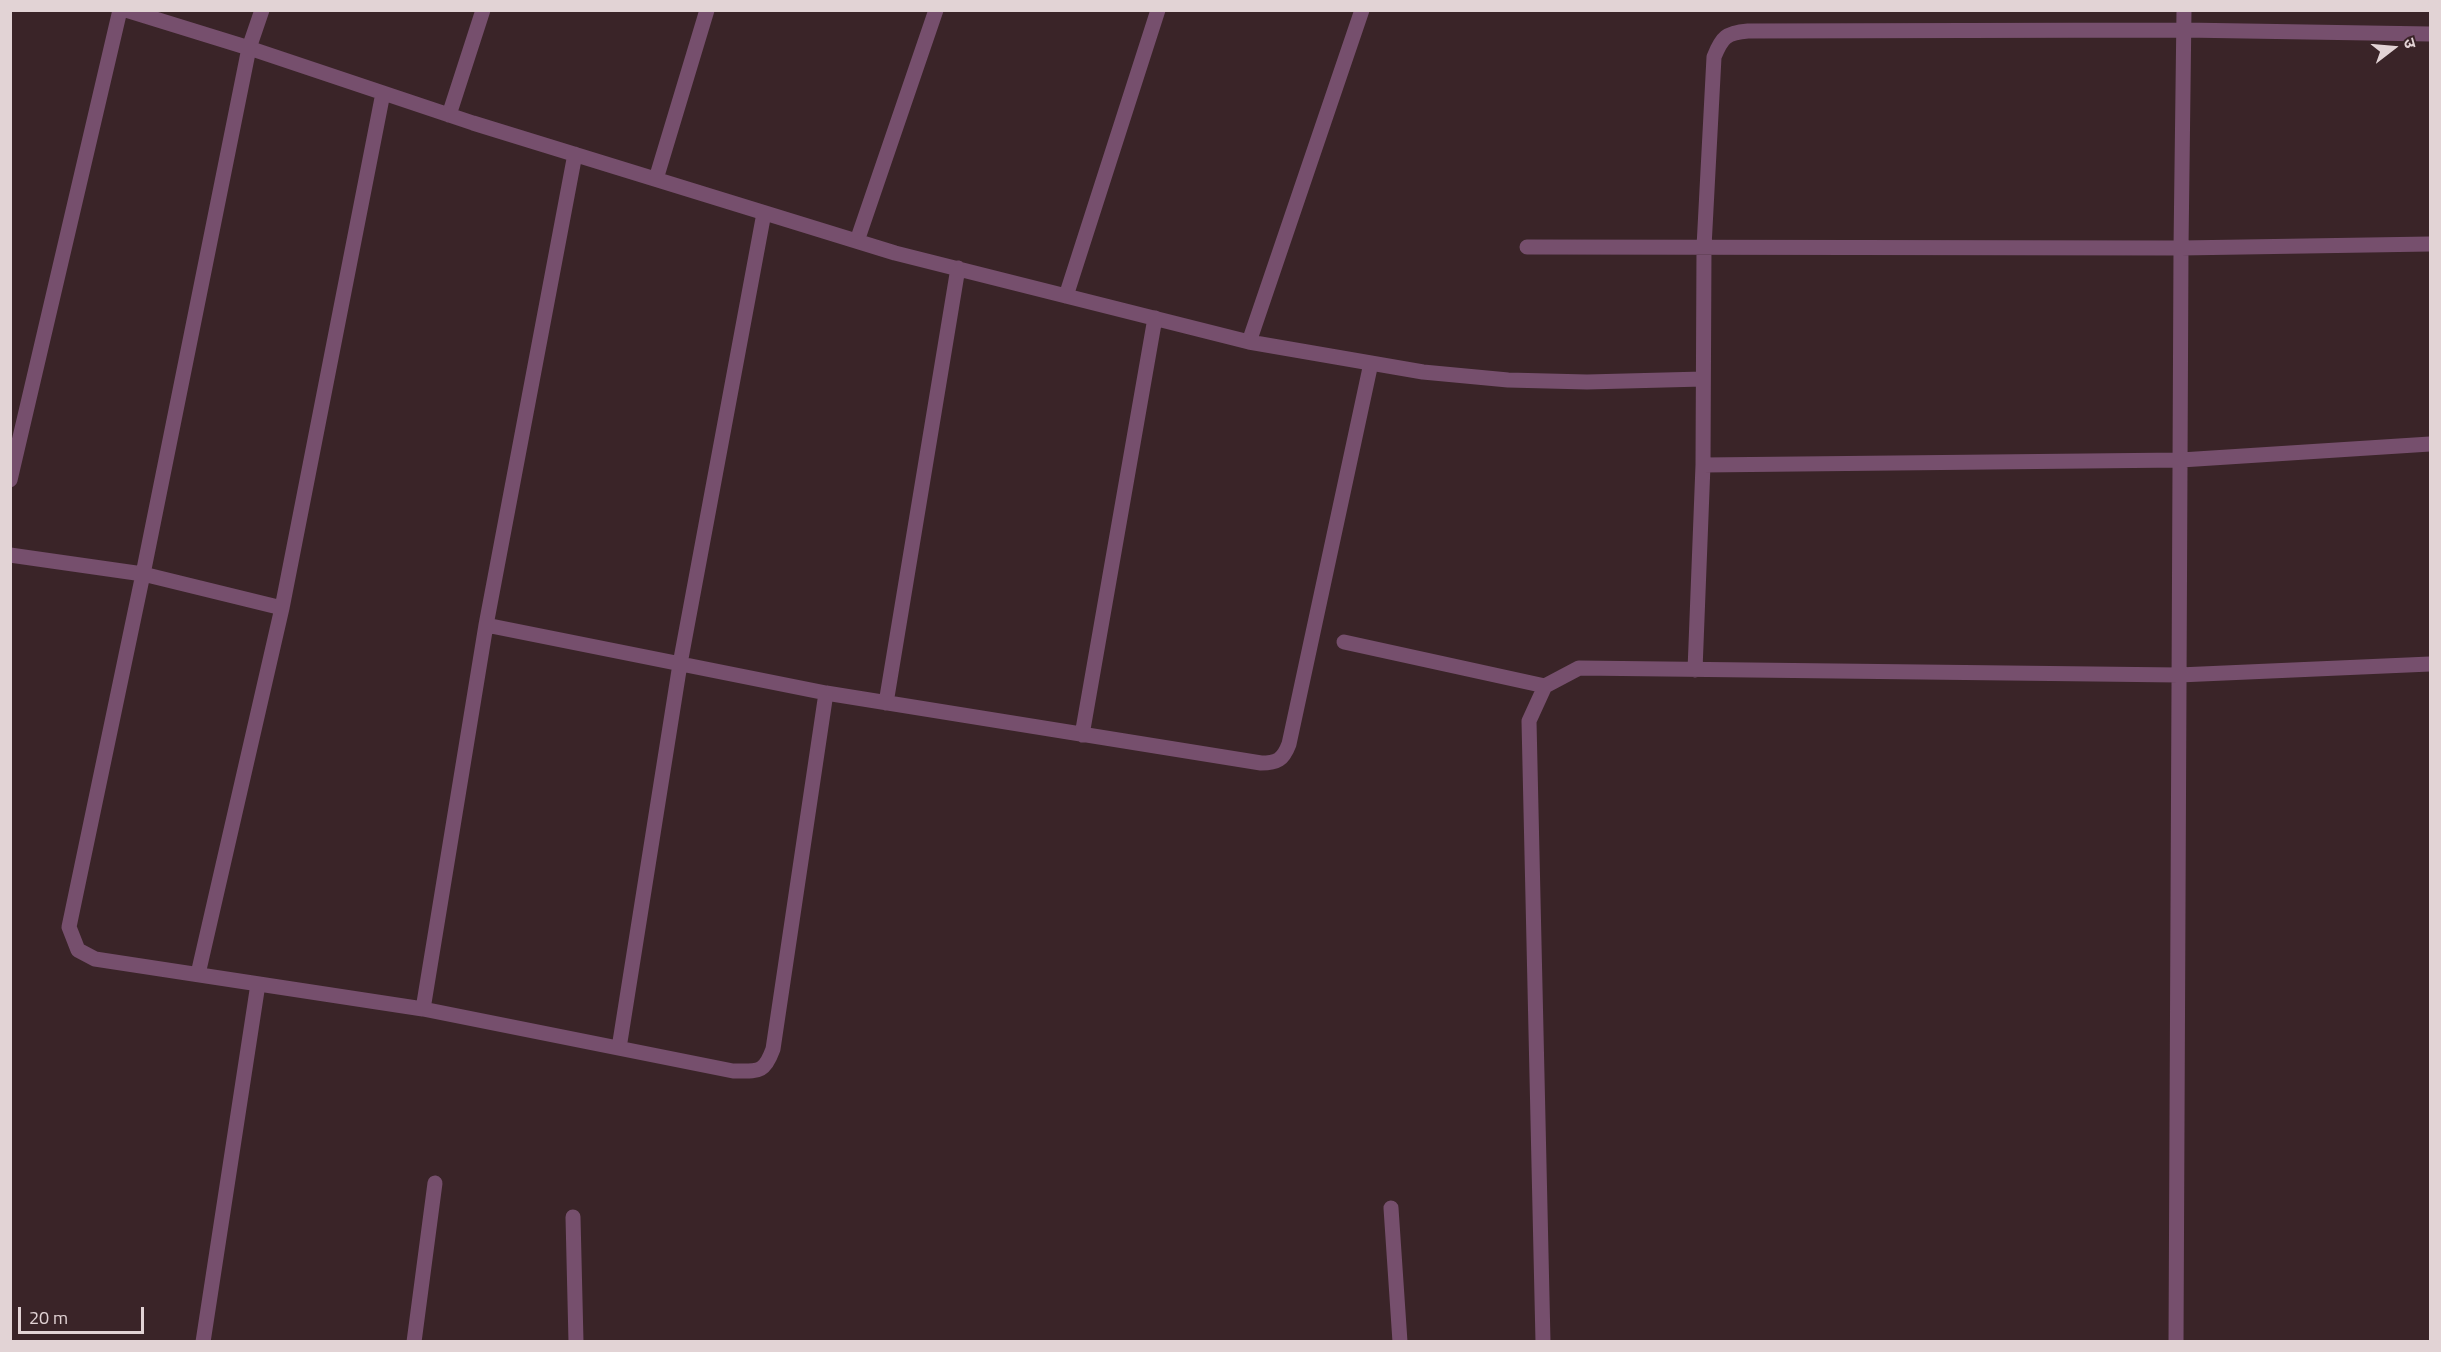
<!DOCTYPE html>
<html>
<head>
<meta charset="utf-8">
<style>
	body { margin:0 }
	#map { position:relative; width:2441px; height:1352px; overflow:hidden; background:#3a2428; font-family:"Titillium Web","Noto Sans Devanagari",sans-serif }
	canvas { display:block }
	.frame { position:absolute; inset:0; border:12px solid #e2d3d5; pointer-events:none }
	.north { position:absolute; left:2363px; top:18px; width:60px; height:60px; -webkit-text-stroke:4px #3a2428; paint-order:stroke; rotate:74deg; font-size:16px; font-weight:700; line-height:24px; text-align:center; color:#e2d3d5 }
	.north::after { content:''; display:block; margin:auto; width:21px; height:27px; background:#e2d3d5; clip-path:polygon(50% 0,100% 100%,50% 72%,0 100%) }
	.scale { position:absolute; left:18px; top:1307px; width:126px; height:27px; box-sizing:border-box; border:3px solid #e2d3d5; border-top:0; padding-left:8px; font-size:18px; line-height:21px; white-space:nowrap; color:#e2d3d5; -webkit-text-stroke:4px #3a2428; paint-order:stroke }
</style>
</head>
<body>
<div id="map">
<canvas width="2441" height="1352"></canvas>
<div class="frame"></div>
<div class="north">उ</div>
<div class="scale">20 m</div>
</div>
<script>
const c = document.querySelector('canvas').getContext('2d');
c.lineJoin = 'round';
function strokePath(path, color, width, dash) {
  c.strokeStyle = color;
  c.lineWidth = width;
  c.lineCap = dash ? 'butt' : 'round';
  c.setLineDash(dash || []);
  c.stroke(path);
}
const street = new Path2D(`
	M126 10 249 48 473 123 895 253 1249 342 1423 372 1508 380 1587 382 1703 379
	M262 10 249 48 143 574 69 927 78 950 95 959 423 1009 733 1071C758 1071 764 1074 773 1049L826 693
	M449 115 483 10
	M656 179 707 10
	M857 241 936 10
	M1527 247 2181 248 2430 244
	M1066 296 1158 10
	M1249 342 1362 10
	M1703 465 2181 460 2430 444
	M10 480 120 10
	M10 555 143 574 282 608
	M486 625 575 154
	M1344 642 1545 686
	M1695 670 1703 465 1704 247 1714 57C1722 37 1726 33 1748 31L2184 30 2430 34
	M886 703 958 268
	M1082 735 1155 318
	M198 974 282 608 383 93
	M423 1009 486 625 826 693 1261 763C1277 763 1283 760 1289 744L1371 363
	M619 1048 680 664 764 213
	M1391 1208 1400 1342
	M573 1217 576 1342
	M203 1342 258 984
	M414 1342 435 1183
	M1543 1342 1529 721 1545 686 1579 668 2179 675 2430 664
	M2176 1342 2181 248 2184 10`);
strokePath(street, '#764f6d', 15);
</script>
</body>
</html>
